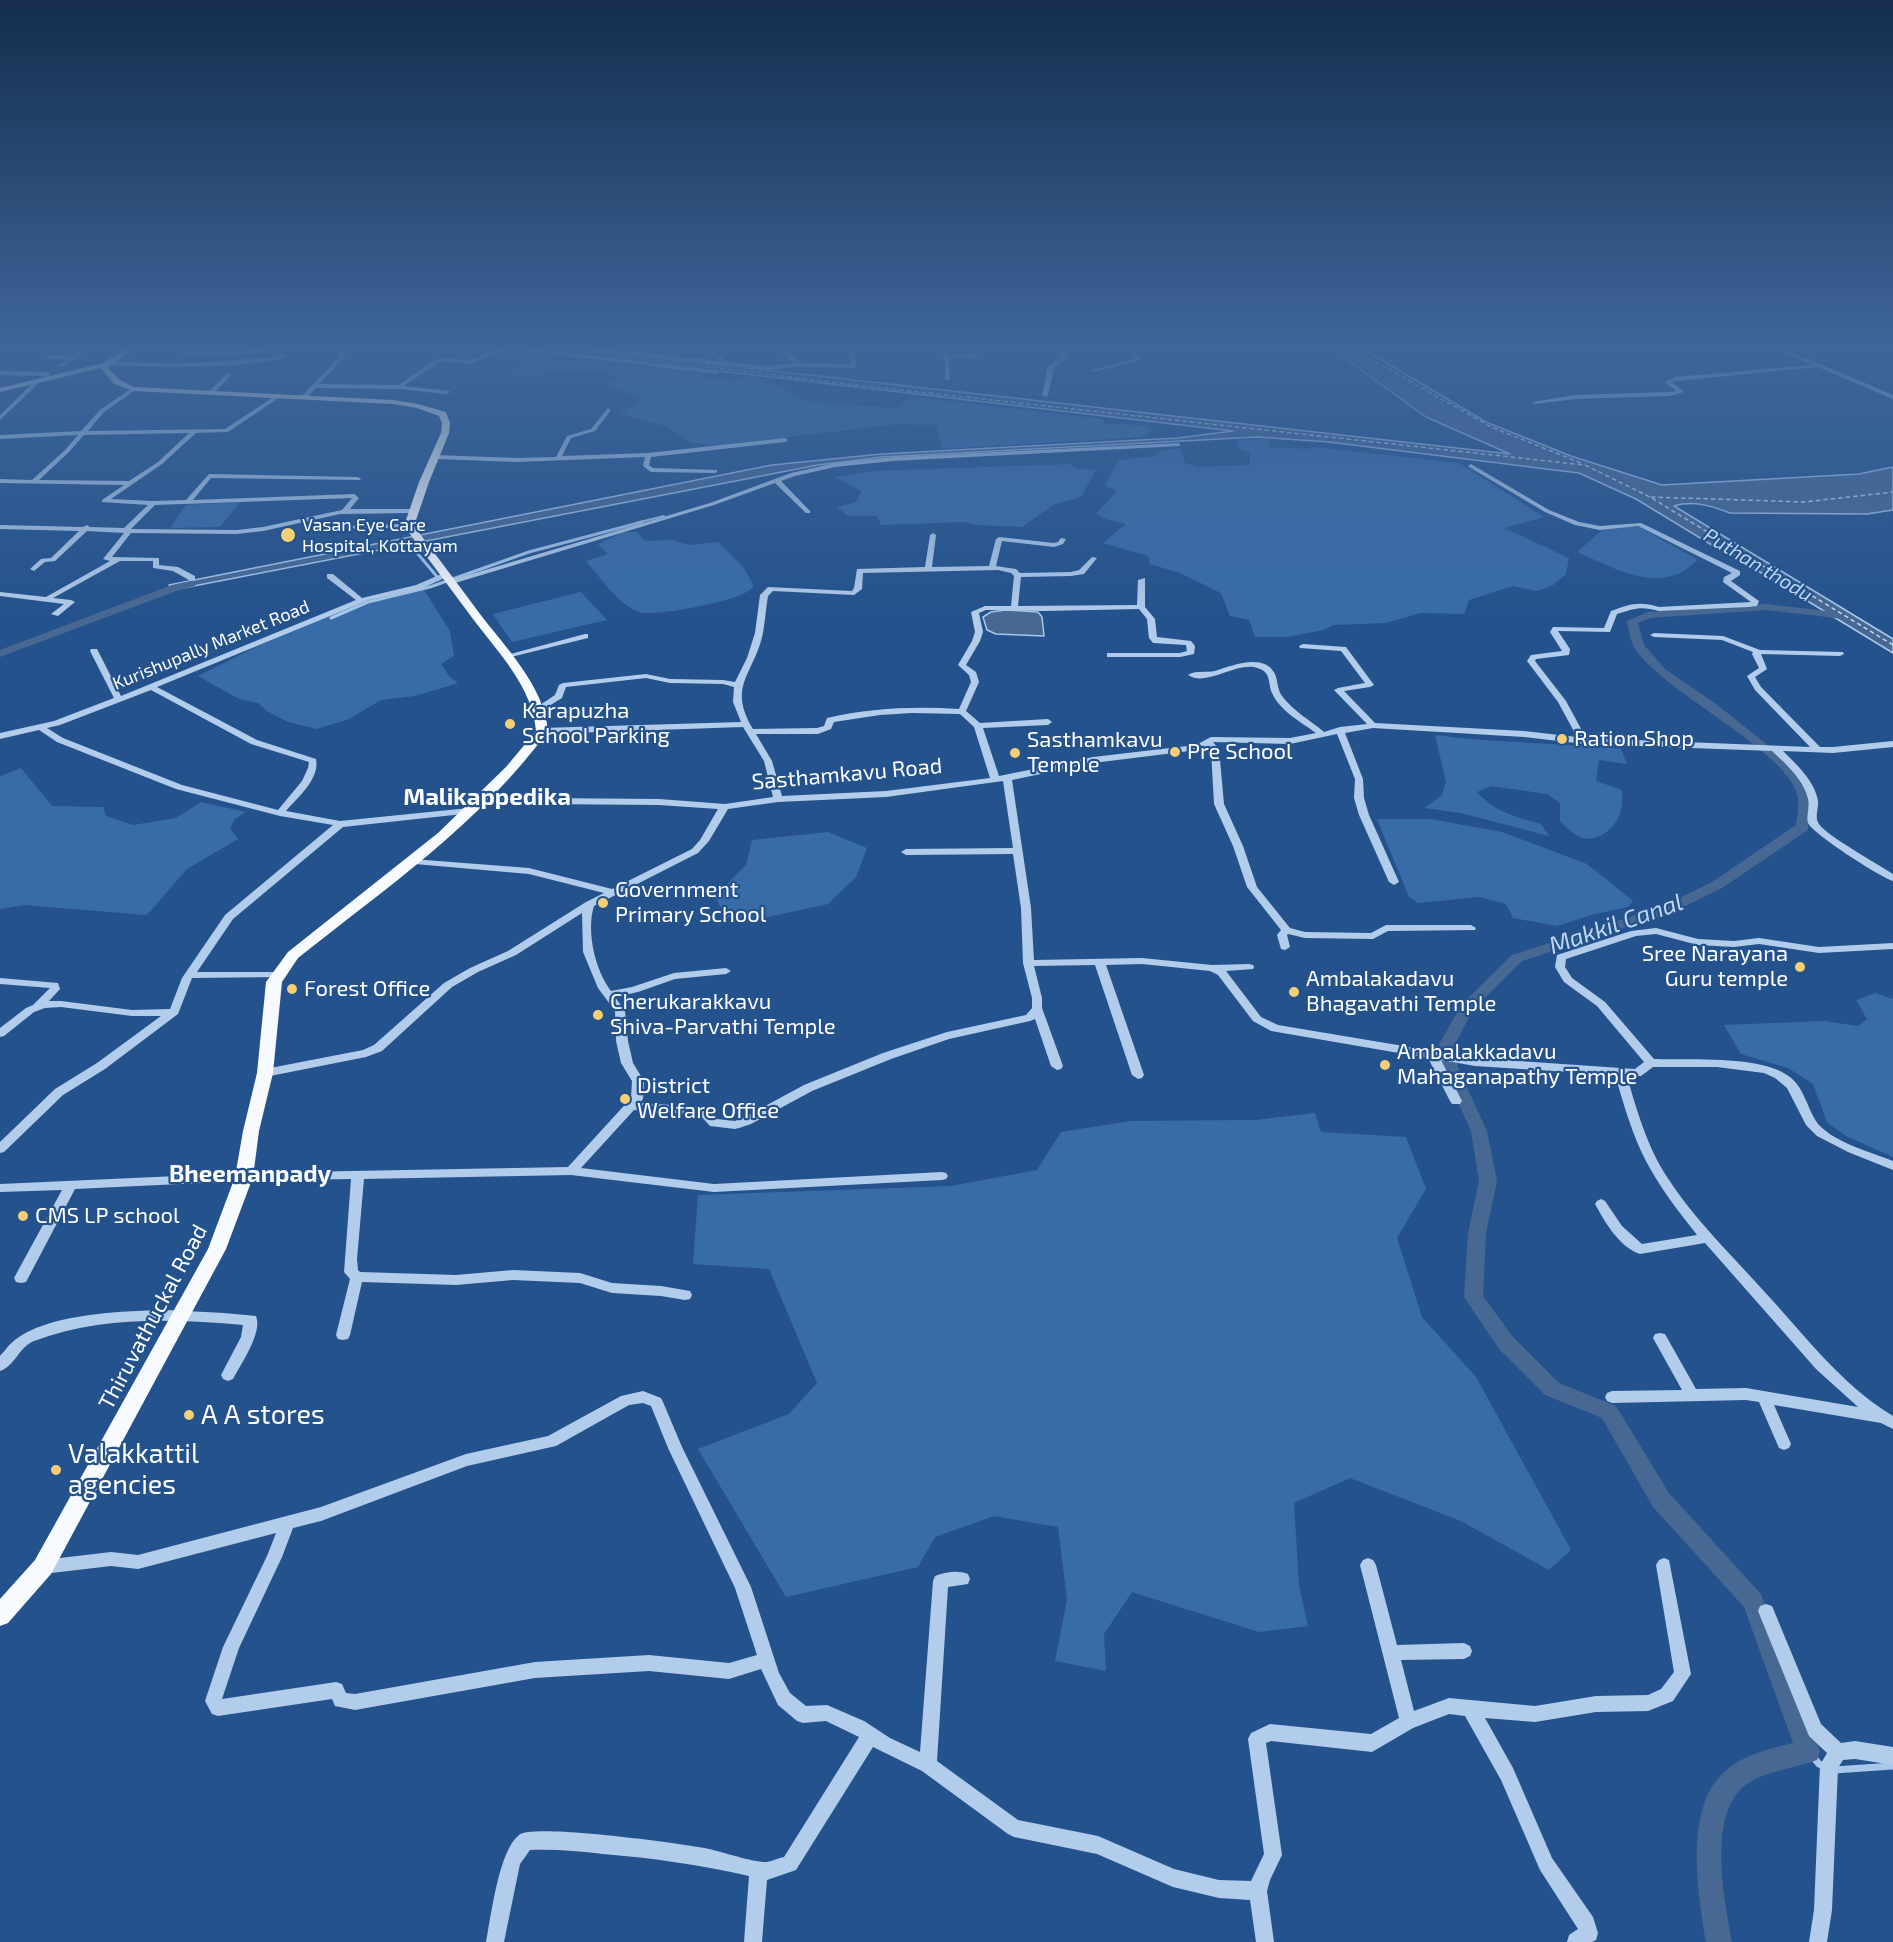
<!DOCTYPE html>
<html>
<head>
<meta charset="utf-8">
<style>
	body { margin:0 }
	canvas { display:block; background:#24528c }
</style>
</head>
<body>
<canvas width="1893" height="1942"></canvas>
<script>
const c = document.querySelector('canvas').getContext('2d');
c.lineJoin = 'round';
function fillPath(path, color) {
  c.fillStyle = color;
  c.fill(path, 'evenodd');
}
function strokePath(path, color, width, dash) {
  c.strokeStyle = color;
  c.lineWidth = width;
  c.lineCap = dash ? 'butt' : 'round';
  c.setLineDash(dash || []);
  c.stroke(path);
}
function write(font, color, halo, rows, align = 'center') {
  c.font = font + ' "Exo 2",sans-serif';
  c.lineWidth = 4.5;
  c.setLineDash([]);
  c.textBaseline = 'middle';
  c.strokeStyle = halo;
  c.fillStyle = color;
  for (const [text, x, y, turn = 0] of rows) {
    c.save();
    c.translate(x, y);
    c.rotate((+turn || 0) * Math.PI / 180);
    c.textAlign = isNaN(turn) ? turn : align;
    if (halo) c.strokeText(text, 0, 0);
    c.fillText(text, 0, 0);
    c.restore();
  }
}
const green = new Path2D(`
	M509 347 570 354 566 358 576 360 586 356 626 361 620 365 644 366 649 364 708 372 701 375 703 378 738 380 750 375 755 377V380L784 388 807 401 897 408 912 397 1102 419 1105 424 1141 425 1152 429 1144 437 942 449 936 425 898 424 714 446 689 442 666 426 620 414 641 400 603 382 613 380 616 376 604 372 549 370 536 377H526L509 373V370L521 363 511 360H477Z
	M1253 439H1268L1269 447 1308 449 1313 447 1459 463 1544 517 1504 528 1569 558 1566 574 1553 585 1537 591 1513 586 1469 600 1464 614 1420 613 1386 623 1333 625 1324 630 1286 637H1255L1249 620 1230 616 1221 593 1180 573 1150 564 1148 556 1103 543 1126 524 1105 519 1096 514 1117 491 1105 486 1118 460 1155 456 1162 451 1180 448 1185 463 1198 467 1250 465V453L1238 449V440Z
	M1071 464 1076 468 1096 470 1081 497 1055 504 1022 527 978 525 963 522 881 525 877 516H848L837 507 856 502 861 491 835 477 872 471Z
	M240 502 220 527 170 528 186 505Z
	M1625 525 1639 527 1698 560C1691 565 1683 573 1675 575 1642 586 1606 564 1577 552L1601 531Z
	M624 532H637L645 541 672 540 688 545 718 542 744 568 754 586C751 589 747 592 743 594 727 602 656 617 639 612 619 605 600 577 586 561L608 554 598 544Z
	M422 587 450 631 454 656 441 664 449 676 458 683 415 696 381 700 349 719 317 729 288 722 267 711 258 703 239 699 198 676 252 649 359 602Z
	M581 592 607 620 512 642 493 614Z
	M1435 735C1496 743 1559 743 1621 749L1627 764 1599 760 1596 781 1622 790C1622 796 1623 803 1621 809 1619 825 1600 842 1583 838 1574 835 1566 827 1560 821V803L1547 794 1491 786 1477 792C1493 811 1518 818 1541 824L1549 836 1461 813 1425 808 1442 795 1446 782Z
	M21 768 52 806 103 807 106 816 133 825 176 818 201 802 246 812 235 819 230 828 238 839 187 869 147 915 24 905 0 909V776Z
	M1377 819H1430L1502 832 1587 864 1633 901 1628 907 1591 915 1557 926 1513 918 1506 904 1479 897 1418 903 1409 897Z
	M828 832 867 848 856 877 828 904 768 917 726 918 715 896 746 865 752 840Z
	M1875 993 1893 999V1157L1846 1136 1827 1122 1813 1084 1788 1068 1741 1054 1724 1025 1824 1021 1858 1026 1867 1019 1856 1000Z
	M1315 1113 1321 1132 1406 1137 1426 1189 1397 1238 1422 1317 1476 1377 1571 1550 1549 1570 1461 1521 1350 1478 1294 1503 1299 1586 1308 1626 1259 1632 1132 1592 1104 1634 1106 1671 1055 1661 1067 1600 1058 1527 994 1516 935 1537 918 1567 786 1597 698 1449 789 1414 817 1383 769 1269 693 1264 698 1195 951 1186 1037 1170 1061 1132 1130 1121 1255 1120Z`);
const water = new Path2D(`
	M488 344H535L1510 454 1426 417 1338 353 1320 344H1355L1486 422 1571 456 1662 485 1859 474 1893 467V510L1867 514 1730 513C1712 506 1693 500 1674 506L1893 639V653L1750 566 1744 559 1720 550 1636 499 1579 473 1329 442 1257 437 882 457 818 465 173 590 169 585 772 465 882 454 1178 438 1233 431Z
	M1006 610 1038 612 1042 617 1044 636 996 634 987 630 983 617 991 612Z`);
const streamFar2 = new Path2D(`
	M636 523 664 516`);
const streamFar1 = new Path2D(`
	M407 541 439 579
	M331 618 368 602 430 587 529 552 642 522`);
const stream = new Path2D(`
	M1808 1751 1819 1764 1826 1767
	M1834 1770 1893 1766`);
const canal = new Path2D(`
	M191 581 196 584 195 586 179 590 0 657V650L172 585Z
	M1766 604 1844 613 1849 616 1844 619 1766 610 1650 618 1638 623 1644 645 1665 669 1716 704 1784 758 1801 778 1810 797 1808 830 1722 888 1673 912 1522 961 1473 1010 1455 1044 1458 1068 1487 1131 1497 1181 1486 1233 1483 1296 1513 1337 1559 1383 1616 1406 1669 1493 1761 1594 1820 1751 1817 1760C1794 1769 1768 1770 1747 1784 1706 1812 1725 1901 1732 1942H1706C1698 1893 1682 1803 1729 1768 1746 1754 1772 1748 1793 1743L1744 1607 1653 1507 1602 1418 1545 1395 1499 1349 1464 1297 1468 1233 1479 1181 1471 1131 1442 1068 1439 1044 1462 1004 1512 955 1663 906 1712 882 1796 825C1797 817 1799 807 1798 798 1791 751 1662 693 1634 647 1630 640 1629 629 1627 621L1648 612Z`);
const ferry = new Path2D(`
	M527 344 846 384 1584 465
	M1334 344 1367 357 1491 427 1581 463
	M1585 465 1650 497 1893 645
	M1651 497 1804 502 1893 492`);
const minor = new Path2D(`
	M90 344H96L62 367 57 366 68 359H48L45 357 48 355H72Z
	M100 344H123L137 346 134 348Z
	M306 344H321L246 354 185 355 182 353 185 351 246 350Z
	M335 344H339L346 356 319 384 398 385 438 358 469 360 509 345 720 372 717 374 509 349 469 364 441 361 404 386 449 391 450 392 447 394 399 389 316 388 306 398H302L301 397 340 356Z
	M546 344H561L721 361 707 350 709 347 727 362 768 366 794 363 786 357 780 349 783 347 812 344 786 350 800 363 851 364 848 347 878 344 853 349 857 366 854 368 795 367 768 370 728 365 725 367 722 365Z
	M741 344H747L748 345 745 347Z
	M940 344H944L948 355 976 354 979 356 976 358H949L950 379 945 380V362Z
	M1044 344H1070L1064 346 1066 356 1061 363 1054 367 1048 395 1045 397 1042 395 1048 366 1057 361 1060 356 1059 346H1046Z
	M1086 344 1134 349 1141 360 1093 372V370L1135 359 1130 351 1088 346Z
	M1765 344H1772L1893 395V399L1818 367 1676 381 1672 382 1684 392 1670 396 1575 399 1535 404 1532 402 1575 395 1670 392 1676 391 1665 382 1675 377 1812 365Z
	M285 355 287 358C239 367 190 368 141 366 130 366 115 367 104 363L107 361C167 365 226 363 285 355Z
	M0 371 48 372 51 374 46 380 43 378 44 376 0 375Z
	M227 373 232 374 215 392H211V390Z
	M37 379 42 380 0 420V415Z
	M132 388 137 389 104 412 88 431 225 429 278 394 283 395 228 432 196 433 162 464 111 499 153 501 186 500 209 474 358 477 361 479 360 480 211 478 193 500 354 494 359 498 350 509H413L416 511 413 513 340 514 263 531 237 534 131 533 112 557 159 558V565L178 567 195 576V580H189L173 571 153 568V561H120L53 598 71 600 75 602 58 616 51 614 64 604 0 596V592L46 597 110 561 103 559 124 533 87 531 55 561 45 562 34 571 30 569 41 559 51 558 79 531 0 529V525L83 527 87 525 90 527 124 528 148 505 102 502V500L124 485 0 483V479L32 480 65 450 78 435 0 439V435L81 431 100 410ZM189 433 158 462 129 481 39 480 69 452 84 435ZM352 498 342 510 263 527 237 530 131 529 155 505Z
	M608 408 611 410 595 431 571 438 562 456 648 453 785 438 788 440 785 442 651 457 649 465 653 468 717 470V472L715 473 651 472 643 466 645 457 517 462 435 459 432 457 435 455 517 458 556 457 567 436 591 429Z
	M1178 443 1180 444V446L893 461 835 467 795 476 781 481 810 511V513H806L775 483 714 505 455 583 448 581 710 503 791 473 835 463 893 457Z
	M1471 464 1549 510 1579 522 1600 526 1641 523 1740 571V575L1731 581 1759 601 1757 606 1748 607 1659 611C1641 606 1635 608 1617 614L1610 632 1558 631 1570 649 1569 655 1536 659 1535 661 1566 701 1586 738 1810 747 1755 690 1747 676 1759 668 1752 654 1753 652 1722 640 1654 637 1650 635 1654 633 1723 636 1760 650 1843 652 1844 654 1840 656 1761 654 1767 669 1755 677 1761 687 1820 747H1833L1893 741V747L1833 753 1783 751C1796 764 1815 781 1818 801 1819 808 1814 817 1819 824 1827 836 1878 864 1893 874V881C1880 877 1813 834 1808 823 1806 816 1810 807 1808 799 1804 780 1786 764 1772 751L1584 744 1524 737 1373 728 1345 733 1363 779 1364 798 1369 815 1399 882 1394 885 1389 882 1359 815 1354 798 1355 779 1337 734 1290 744 1213 742 1219 749 1224 804 1243 846 1257 887 1290 928 1305 932 1371 933 1386 925H1471L1476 928 1475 930 1388 931 1373 939 1305 938 1288 934 1287 935 1290 947 1285 950 1281 949 1277 935 1281 930 1247 887 1233 846 1214 804 1211 750 1207 746 1198 750 1093 763 1012 780 1031 908 1034 960 1142 958 1212 965 1249 964 1253 965 1254 967 1253 969 1226 971 1261 1017 1278 1025 1475 1058 1635 1069 1644 1062 1597 1006 1564 982 1555 967 1557 955 1631 931 1656 928 1698 939 1734 941 1759 938 1819 947 1893 943V949L1819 953 1759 944 1734 947 1698 945 1656 934 1636 936 1566 959 1565 967 1572 978 1605 1002 1654 1059C1688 1060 1764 1055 1790 1077 1804 1088 1807 1107 1816 1121 1829 1141 1871 1152 1893 1161V1170L1848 1152 1817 1136 1806 1125 1787 1088 1775 1078 1764 1073 1717 1067H1653L1641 1076H1627C1635 1105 1644 1135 1658 1162 1685 1210 1726 1249 1762 1289 1804 1334 1840 1384 1893 1416V1429L1881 1423 1774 1405 1791 1444 1789 1448 1784 1450 1779 1448 1759 1402 1746 1400 1612 1403 1607 1401 1605 1397 1607 1393 1612 1391 1682 1390 1653 1338 1655 1334 1660 1333 1665 1334 1696 1389 1746 1388 1858 1407 1816 1369 1705 1243 1640 1254C1619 1247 1605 1222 1595 1204L1597 1201 1601 1199 1605 1201 1622 1226 1642 1244 1697 1235C1679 1212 1661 1189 1647 1163 1632 1135 1624 1105 1615 1075L1475 1066 1441 1060 1462 1101 1460 1104H1452L1450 1101 1428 1058 1271 1031 1253 1021 1218 975 1210 971 1142 964 1106 965 1144 1075 1142 1078 1138 1079 1132 1075 1095 965 1034 966 1042 998V1008L1063 1066 1061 1069 1057 1070 1051 1066 1035 1019 1030 1021 949 1039 891 1059 812 1091 751 1124 739 1128 735 1129 710 1126 700 1115 634 1110 581 1168 714 1184 942 1172 946 1173 948 1176 946 1179 942 1180 714 1192 571 1175 364 1179 357 1259 358 1270 360 1272 456 1275 513 1270 580 1273 612 1283 661 1286 690 1291 692 1295 690 1299 685 1300 661 1296 612 1293 580 1283 513 1280 456 1285 362 1282 350 1335 348 1339 343 1340 338 1339 336 1335 350 1279 344 1272 345 1259 351 1179 244 1181 75 1189 26 1282 21 1283 16 1282 14 1278 62 1190 0 1192V1184L244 1173 568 1167 631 1098 632 1081 621 1063 616 1041 615 1011 598 988 583 952 582 913 516 955 478 972 452 987 382 1051 366 1057 265 1077 259 1073 265 1069 363 1050 374 1045 444 983 470 968 508 951 586 902 604 893 529 874 415 864 410 861 412 859 529 868 612 889 692 849 700 840 718 809 659 805 539 804 485 799 482 798 480 796 482 794 539 798 659 799 725 804 773 797 764 761 743 727 542 734 538 731 542 728 741 722 733 702 734 687 723 684 670 683 646 678 566 687 562 698 541 711H538L534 709 555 695 559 685 563 683 646 674 670 679 723 680 735 682 747 658 755 633 760 595 768 587 852 591 854 588 857 569 925 567 930 535 933 533 936 535 932 567 989 566 996 539 999 537 1054 543 1058 542 1061 538 1066 539 1063 544 1054 547 1002 541 996 566 1016 569 1020 573 1071 572 1079 570 1092 557 1097 558 1084 574 1071 576 1021 577 1018 606 1137 605 1138 580 1145 578V607L1155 619 1157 637 1191 641 1195 646 1194 654 1180 657H1107V653H1180L1187 651 1186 645 1153 643 1149 638 1147 619 1139 609 1044 611 986 610 979 613 983 632 980 641 966 665 976 672 979 682 966 711 980 723 1048 719 1052 722 1048 725 983 728 999 776 1093 757 1196 745 1211 737 1290 738 1316 733C1301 722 1280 711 1272 693 1268 684 1271 673 1260 669 1238 659 1208 688 1188 675 1195 670 1206 673 1215 671 1231 666 1264 652 1275 674 1278 681 1277 689 1282 696 1293 711 1310 720 1324 732L1340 727 1367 724 1334 690 1338 688 1365 683 1341 651 1300 648 1299 646 1303 644 1346 647 1374 685 1370 687 1344 691 1375 723 1524 731 1577 737 1558 702 1527 661 1531 655 1562 651 1550 632 1553 627 1604 628 1611 611C1630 604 1639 601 1659 607L1751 602 1723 582 1724 577 1732 573 1638 526 1600 530 1575 525 1545 512 1469 467 1468 466ZM998 570 1011 573 1014 576 1011 606H985L971 612 975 632 972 641 958 665 969 675 971 682 959 709C915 706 870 708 827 718L824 726 817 728 753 729C727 685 754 675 763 633 765 621 766 608 768 596L773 591 854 595 862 589 863 573ZM912 713 960 714 974 727 990 778 886 791 782 796 772 761 756 734H818L831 729 834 722 880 715ZM1003 781 1013 848 906 849 901 852 906 855 1013 854 1021 908 1023 963 1032 998V1008L1026 1015 947 1032 883 1053 804 1085 743 1118 735 1121 717 1119 707 1108 703 1107 640 1103 643 1099 644 1081 633 1063 628 1041 625 1011 615 997 638 992 675 979 726 974 731 971 726 968 674 973 632 987 611 991C595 970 586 931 594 906L698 853 709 841 728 809 778 802 886 797Z
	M409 524 412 526 411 527 355 529 352 527 355 525Z
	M444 573 451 575 421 589 369 600 157 687 257 740 316 759C320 779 298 797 286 811L340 821 469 808 472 809 474 811 472 813 343 827 233 919 197 972H277L281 973 282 975 281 977 192 978 178 1014 105 1069 63 1095 4 1152 0 1153V1142L55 1089 97 1063 161 1016H132L61 1007 45 1008 34 1012 4 1036 0 1037V1028L26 1008 33 1005 50 988 0 984V978L58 983 60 989 49 1001H61L132 1010 170 1009 182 978 225 915 333 825 280 816 176 789 57 742 39 730 0 739V733L54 721 114 698 90 651 91 649H97L98 651 121 696 356 600 327 578V574H333L362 598 416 585ZM151 690 251 744 309 762 308 768 302 781 278 810 182 785 63 738 47 728 60 725Z
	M585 634H588V638L507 658 503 656Z
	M166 1310 224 1313 256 1316C263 1332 241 1364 233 1379L228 1381 223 1379 221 1375 241 1337 243 1325C173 1319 101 1316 34 1341 19 1347 15 1366 0 1371 0 1367 0 1360 0 1356 1 1354 4 1352 6 1349 34 1313 123 1311 166 1310Z
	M643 1391 661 1398 663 1402 682 1447 751 1587 779 1673 790 1693 806 1706 827 1705 864 1721 890 1738 920 1752 933 1581 935 1576C945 1572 958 1570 968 1574L970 1579 968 1584 948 1587 937 1761 1018 1820 1098 1836 1174 1869 1219 1880 1251 1881 1264 1854 1248 1739 1251 1733 1270 1724 1371 1734 1399 1718 1360 1565 1363 1560 1368 1558 1373 1560 1376 1565 1397 1645 1464 1643 1470 1646 1472 1651 1470 1656 1464 1659 1401 1660 1414 1711 1449 1698 1535 1706 1596 1696 1648 1695 1661 1689 1674 1672 1656 1565 1659 1560 1664 1558 1669 1560 1691 1674 1673 1701 1648 1711 1596 1712 1535 1722 1485 1718 1513 1768 1552 1858 1593 1917 1598 1933 1596 1940 1592 1942H1567L1569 1935 1578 1929 1540 1870 1501 1780 1465 1716 1449 1714 1413 1728 1372 1752 1271 1741 1266 1743 1282 1855 1270 1880 1267 1891 1274 1942H1256L1250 1900 1219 1898 1173 1887 1097 1854 1014 1837 1008 1834 922 1771 873 1747 796 1870 767 1880 762 1942H744L749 1876C701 1865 653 1858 603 1854 579 1851 554 1849 530 1850L520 1864 504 1942H486C491 1916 499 1850 519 1835 533 1823 684 1844 709 1849 723 1852 755 1863 767 1862 772 1861 779 1858 784 1857L859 1737 826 1721 803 1723 797 1721 778 1705 761 1669 729 1679 649 1671 535 1678 355 1710 335 1706 332 1699 218 1716 212 1714 205 1701 223 1647 267 1556 276 1533 138 1569 111 1566 43 1574 37 1572 35 1567 37 1562 43 1560 111 1552 138 1555 321 1507 466 1454 548 1436 621 1396ZM643 1403 651 1406 668 1448 735 1588 757 1655 729 1663 649 1655 535 1662 355 1694 346 1693 342 1684 336 1682 222 1699 239 1648 282 1557 293 1528 321 1521 467 1466 556 1446 629 1405Z
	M1766 1604 1772 1606 1821 1724 1841 1743 1855 1741 1893 1747V1765L1855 1759 1843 1760 1838 1768 1832 1910 1827 1942H1809L1814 1910 1820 1765 1827 1753 1809 1736 1758 1611 1760 1606Z`);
const major = new Path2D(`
	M133 344H142L110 366 109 369 120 380 134 387 393 400 418 404 446 412 450 423 449 433 429 482 414 526C436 555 458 584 480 614 506 648 544 686 548 731 482 822 386 888 298 958L282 982 273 1073 259 1131 253 1177 226 1249 51 1574 8 1623 0 1626V1599L35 1560 208 1249 235 1177 243 1131 257 1073 266 982 288 952 438 833 506 767 536 731C533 688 498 652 473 619 450 588 427 557 404 526L419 482 441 433 442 423 439 416 417 408 393 404 134 391 114 384 101 368 0 392V388L103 363Z`);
const markers = [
	[288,535,8,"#f5cf76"],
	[510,724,6,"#f5cf76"],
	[1562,739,6,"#f5cf76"],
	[1175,752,6,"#f5cf76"],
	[1015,753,6,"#f5cf76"],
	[603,903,6,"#f5cf76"],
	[1800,967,6,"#f5cf76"],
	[292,989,6,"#f5cf76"],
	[1294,992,6,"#f5cf76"],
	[598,1015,6,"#f5cf76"],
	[1385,1065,6,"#f5cf76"],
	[625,1099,6,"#f5cf76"],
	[23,1216,6,"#f5cf76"],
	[189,1415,6,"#f5cf76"],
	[56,1470,6,"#f5cf76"]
];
const farPoinames = [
	["Vasan Eye Care",302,525],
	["Hospital, Kottayam",302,546]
];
const farStreetnames = [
	["Kurishupally Market Road",211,645,-22]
];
const farWaternames = [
	["Puthan thodu",1758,565,31]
];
const poiNames = [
	["Karapuzha",522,711],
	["School Parking",522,736],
	["Ration Shop",1574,739],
	["Sasthamkavu",1027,740],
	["Temple",1027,765],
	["Pre School",1187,752],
	["Government",615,890],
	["Primary School",615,915],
	["Sree Narayana",1788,954,"right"],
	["Guru temple",1788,979,"right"],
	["Ambalakadavu",1306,979],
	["Bhagavathi Temple",1306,1004],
	["Forest Office",304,989],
	["Cherukarakkavu",610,1002],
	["Shiva-Parvathi Temple",610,1027],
	["Ambalakkadavu",1397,1052],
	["Mahaganapathy Temple",1397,1077],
	["District",637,1086],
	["Welfare Office",637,1111],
	["CMS LP school",35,1216]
];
const streetNames = [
	["Sasthamkavu Road",847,774,-5],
	["Thiruvathuckal Road",153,1317,-62]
];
const neighbourhoodNames = [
	["Malikappedika",487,797],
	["Bheemanpady",250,1174]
];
const waterNames = [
	["Makkil Canal",1616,924,-19]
];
const nearPoinames = [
	["A A stores",201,1415],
	["Valakkattil",68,1454],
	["agencies",68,1485]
];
fillPath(green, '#386ca9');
fillPath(water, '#476892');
strokePath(water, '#a7c7ec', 1.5);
strokePath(streamFar2, '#a7c7ec', 2);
strokePath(streamFar1, '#a7c7ec', 3);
strokePath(stream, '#a7c7ec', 7);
fillPath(canal, '#476892');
strokePath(ferry, '#bed6f2', 1.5, [4.5, 3]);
fillPath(minor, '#b2cceb');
fillPath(major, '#f7fafe');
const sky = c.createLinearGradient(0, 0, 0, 616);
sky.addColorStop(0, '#142d4d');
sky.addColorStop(0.56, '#3f6699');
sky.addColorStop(1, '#3f669900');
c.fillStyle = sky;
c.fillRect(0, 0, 1893, 616);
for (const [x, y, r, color] of markers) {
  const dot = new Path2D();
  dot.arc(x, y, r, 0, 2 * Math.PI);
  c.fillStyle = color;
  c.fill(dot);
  strokePath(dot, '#24528c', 2);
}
write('18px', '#fff', '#24528c', farPoinames, 'left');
write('18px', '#fff', '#24528c', farStreetnames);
write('italic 20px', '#bed6f2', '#24528c', farWaternames);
write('22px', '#fff', '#24528c', poiNames, 'left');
write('22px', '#fff', '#24528c', streetNames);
write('bold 24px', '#fff', '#24528c', neighbourhoodNames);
write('italic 24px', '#bed6f2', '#24528c', waterNames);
write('27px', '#fff', '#24528c', nearPoinames, 'left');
</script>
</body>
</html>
